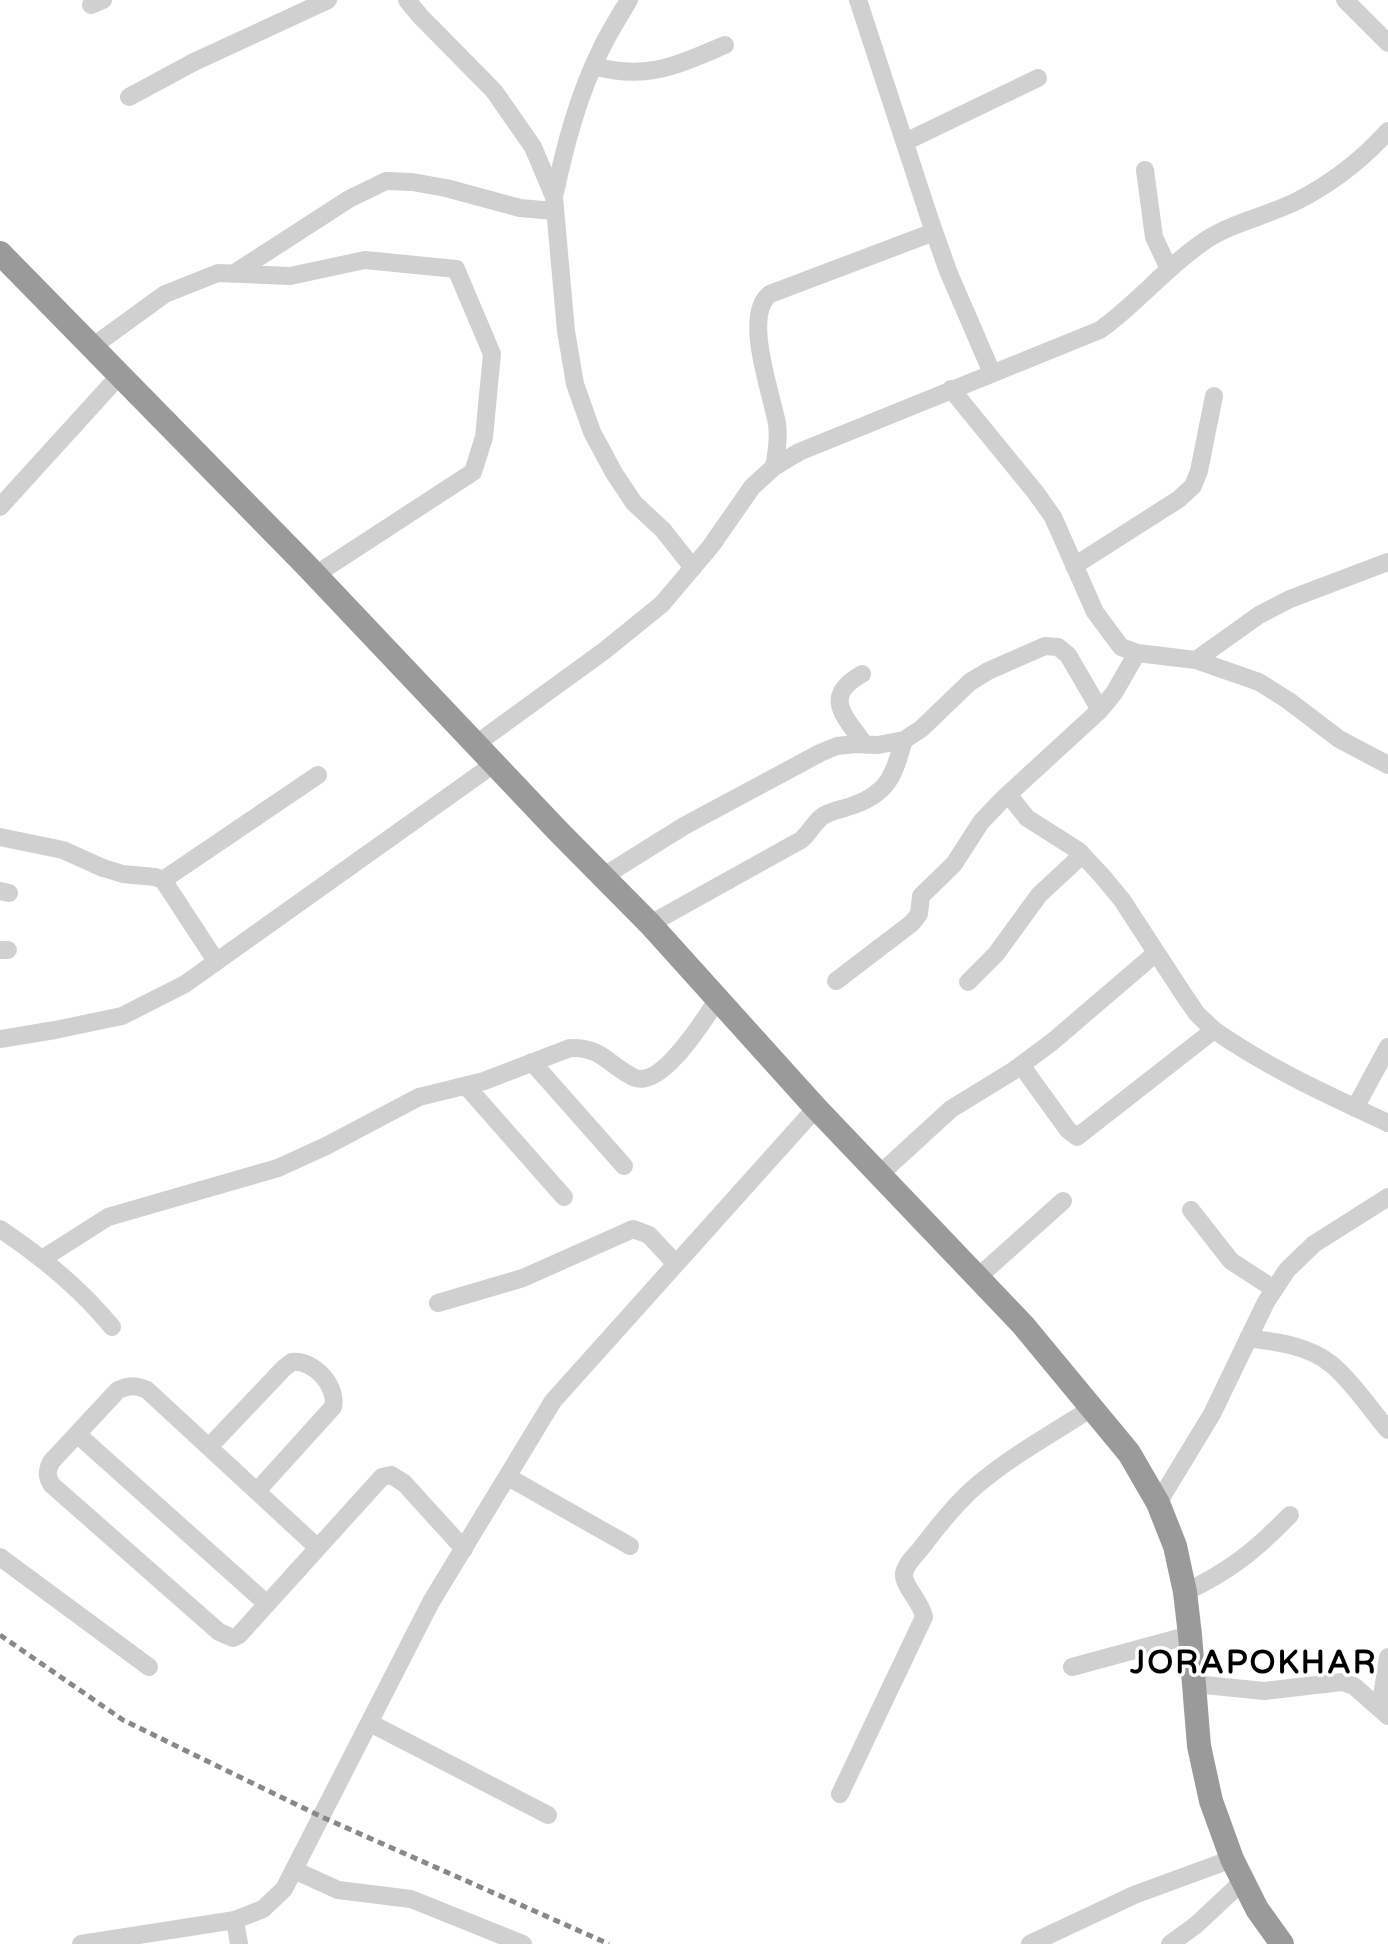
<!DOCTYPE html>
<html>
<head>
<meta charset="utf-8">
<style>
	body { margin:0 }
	canvas { display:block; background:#fff }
</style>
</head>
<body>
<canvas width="1388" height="1944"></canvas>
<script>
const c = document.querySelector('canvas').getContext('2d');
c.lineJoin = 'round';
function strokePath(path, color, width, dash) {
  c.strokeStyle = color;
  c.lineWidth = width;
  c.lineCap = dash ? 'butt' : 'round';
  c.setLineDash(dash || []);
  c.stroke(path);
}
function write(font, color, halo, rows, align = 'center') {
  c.font = font + ' "Varela Round",sans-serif';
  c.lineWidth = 7;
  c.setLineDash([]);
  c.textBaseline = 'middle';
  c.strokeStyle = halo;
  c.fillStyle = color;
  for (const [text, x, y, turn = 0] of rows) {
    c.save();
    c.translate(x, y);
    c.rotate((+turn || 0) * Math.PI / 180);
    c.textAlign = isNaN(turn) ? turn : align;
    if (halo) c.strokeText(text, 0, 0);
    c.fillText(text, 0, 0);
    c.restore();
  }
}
const minor = new Path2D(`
	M407 0 420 16 494 91 533 147 554 197 566 331 575 384 592 432 614 473 634 503 663 530 693 568
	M858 0 929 217 948 271 992 373
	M1345 0 1388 43
	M91 5 103 0
	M594 66C646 81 677 65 725 45
	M129 97 194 62 328 0
	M905 142 1038 78
	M1145 170 1154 237 1169 269
	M554 197C565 146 578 95 602 47 610 31 620 15 629 0
	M233 274 349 199 386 181 412 182 446 188 520 208 554 211
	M92 347 165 294 218 273 290 276 365 260 456 269 492 354 484 437 473 472 315 575
	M951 389 1036 493 1053 517 1095 612 1121 647 1137 653 1196 660 1259 682 1289 701 1339 739 1388 765
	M774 467C777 452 779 439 777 424 772 394 742 315 770 294L934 232
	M0 507 119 376
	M1074 566 1179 499 1193 486 1199 471 1214 396
	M1196 660 1259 615 1290 599 1388 562
	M862 674C821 697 845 716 865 745
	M476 744 604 651 662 604 711 546 752 487 774 467 799 452 1100 330C1138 303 1167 266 1206 240 1232 223 1266 216 1295 202 1331 184 1361 161 1388 131
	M1008 794 1027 818 1079 851 1103 877 1122 900 1184 995 1197 1014 1214 1030
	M0 837 63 850 103 868 123 874 155 877 163 880 216 961
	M604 876 684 826 820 753 837 746 856 744 878 745 904 740 921 729 970 682 988 671 1045 646 1058 647 1068 655 1100 710
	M163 880 318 775
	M0 891 9 893
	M650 924 801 840C810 833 814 822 823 816 832 810 844 809 854 805 890 792 894 773 904 740
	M0 950H8
	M836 981 912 923 919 914 921 896 954 864 981 822 1002 800 1100 710 1114 693 1137 653
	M968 982 996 954 1039 895 1082 855
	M0 1039 55 1030 122 1016 185 984 494 764
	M532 1062 624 1166
	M1021 1065 1068 1130 1077 1137 1214 1030C1268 1068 1328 1095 1388 1123
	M467 1087 564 1197
	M1355 1108 1388 1047
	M880 1174 951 1109 1013 1071 1052 1042 1156 953
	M1191 1210 1231 1261 1274 1289
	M0 1229C42 1257 80 1288 112 1327
	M42 1259 108 1217 278 1168 326 1146 419 1097 484 1081 570 1048C602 1047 607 1064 633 1077 661 1091 705 1018 718 999
	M978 1277 1063 1201
	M438 1303 523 1278 633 1229 649 1235 676 1264
	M1248 1338C1276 1342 1308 1345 1331 1364 1350 1379 1372 1411 1388 1430
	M77 1434 267 1604
	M209 1447 284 1368 292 1362C313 1359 338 1386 333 1407L257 1491
	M508 1477 630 1546
	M1158 1503 1212 1414 1266 1302 1287 1270 1314 1244 1388 1197
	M318 1548 147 1390C136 1385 130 1385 118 1390L51 1462C47 1471 46 1476 52 1485L219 1632 233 1638 239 1635 382 1477 391 1475 404 1483 464 1549
	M0 1557 149 1667
	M1185 1592C1229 1572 1257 1549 1290 1515
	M1072 1667 1190 1635
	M1195 1684 1264 1691 1342 1682 1354 1686 1388 1716
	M1380 1709 1388 1657
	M370 1723 548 1815
	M840 1794 924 1617C922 1603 903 1586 904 1574 905 1564 917 1554 922 1547 938 1526 956 1503 976 1486 1011 1456 1053 1433 1092 1408
	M294 1870 338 1890 411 1899 523 1944
	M235 1920 239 1944
	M81 1944 235 1920 263 1909 284 1889 431 1602 553 1401 816 1108
	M1030 1944 1134 1895 1232 1859
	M1170 1944 1196 1925 1243 1881`);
const highway = new Path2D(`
	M0 253 305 564 557 830 650 924 816 1108 1023 1325 1129 1453 1158 1503 1175 1546 1185 1592 1190 1635 1199 1746 1211 1801 1232 1859 1257 1909 1282 1944`);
const rail = new Path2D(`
	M0 1635 123 1720 322 1817 609 1944`);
const districtNames = [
	["JORAPOKHAR",1254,1665]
];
strokePath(minor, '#d0d0d0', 18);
strokePath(highway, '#9a9a9a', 24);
strokePath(rail, '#888', 5, [7, 5]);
c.letterSpacing = '2px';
write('bold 32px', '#000', '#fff', districtNames);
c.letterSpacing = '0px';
</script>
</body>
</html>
